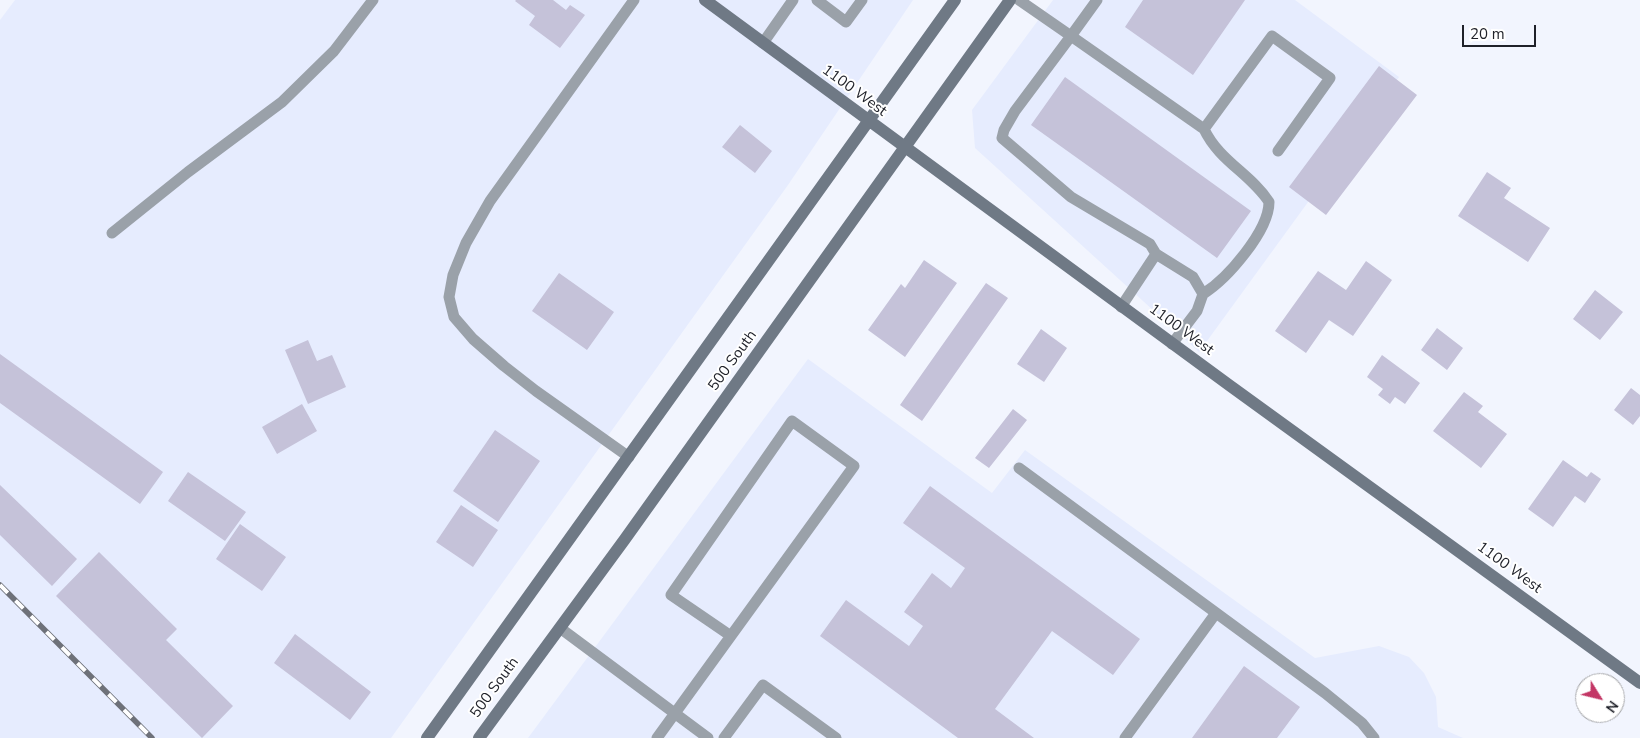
<!DOCTYPE html>
<html>
<head>
<meta charset="utf-8">
<style>
	body { margin:0 }
	#map { position:relative; width:1640px; height:738px; overflow:hidden; background:#f2f5fe; font-family:"Nunito Sans",sans-serif }
	canvas { display:block }
	.north { position:absolute; left:1575px; top:673px; width:50px; height:50px; box-sizing:border-box; background:#fff; border:1px solid #a5a6a9; border-radius:50%; rotate:126deg; font-size:14px; font-weight:700; line-height:20px; text-align:center; color:#1f2129 }
	.north::after { content:''; display:block; margin:auto; width:18px; height:22px; background:#c33665; clip-path:polygon(50% 0,100% 100%,50% 72%,0 100%) }
	.scale { position:absolute; left:1462px; top:25px; width:74px; height:22px; box-sizing:border-box; border:2px solid #1f2129; border-top:0; padding-left:6px; font-size:15px; line-height:18px; white-space:nowrap; color:#1f2129; -webkit-text-stroke:4px #fff; paint-order:stroke }
</style>
</head>
<body>
<div id="map">
<canvas width="1640" height="738"></canvas>
<div class="north">N</div>
<div class="scale">20 m</div>
</div>
<script>
const c = document.querySelector('canvas').getContext('2d');
c.lineJoin = 'round';
function fillPath(path, color) {
  c.fillStyle = color;
  c.fill(path, 'evenodd');
}
function strokePath(path, color, width, dash) {
  c.strokeStyle = color;
  c.lineWidth = width;
  c.lineCap = dash ? 'butt' : 'round';
  c.setLineDash(dash || []);
  c.stroke(path);
}
function write(font, color, halo, rows, align = 'center') {
  c.font = font + ' "Nunito Sans",sans-serif';
  c.lineWidth = 4;
  c.setLineDash([]);
  c.textBaseline = 'middle';
  c.strokeStyle = halo;
  c.fillStyle = color;
  for (const [text, x, y, turn = 0] of rows) {
    c.save();
    c.translate(x, y);
    c.rotate((+turn || 0) * Math.PI / 180);
    c.textAlign = isNaN(turn) ? turn : align;
    if (halo) c.strokeText(text, 0, 0);
    c.fillText(text, 0, 0);
    c.restore();
  }
}
const built = new Path2D(`
	M15 0H913L788 185 391 738H0V20Z
	M1053 0H1295L1399 77 1199 352 975 148 972 110Z
	M808 359 992 493 1025 450 1315 658 1379 646 1409 657 1424 673 1436 697 1438 727 1463 738H528Z`);
const building = new Path2D(`
	M516 0H553L566 10 570 5 585 15 560 48 529 25 535 16 515 1Z
	M1143 0H1245L1193 75 1125 27Z
	M1379 66 1417 95 1326 215 1289 187Z
	M1065 77 1251 211 1217 258 1031 125Z
	M740 125 772 151 755 173 722 147Z
	M1487 172 1511 188 1504 198 1550 228 1528 262 1458 216Z
	M924 260 957 283 905 357 868 330 901 284 905 288Z
	M1366 261 1392 280 1353 336 1329 320 1306 353 1275 331 1318 271 1346 290Z
	M559 273 614 312 587 350 532 311Z
	M986 283 1008 298 922 421 900 405Z
	M1595 290 1623 312 1600 340 1573 319Z
	M1437 328 1463 348 1447 370 1421 350Z
	M1041 329 1067 348 1044 382 1017 364Z
	M308 340 317 361 332 355 346 387 308 404 285 350Z
	M0 354 163 472 140 504 0 403Z
	M1382 355 1420 383 1405 404 1395 397 1390 404 1378 395 1383 389 1367 377Z
	M1631 388 1640 395V416L1633 425 1614 410Z
	M1464 392 1483 406 1478 412 1507 434 1481 468 1433 431Z
	M302 404 317 431 277 454 262 427Z
	M1013 409 1027 420 989 468 975 458Z
	M495 430 540 461 498 522 453 491Z
	M1563 460 1587 477 1591 472 1601 479 1585 503 1575 496 1553 527 1528 509Z
	M188 472 246 512 225 541 168 501Z
	M0 485 77 559 52 586 0 535Z
	M930 486 1140 639 1113 675 1052 631 995 709 1034 738H958L820 636 846 600 909 646 923 626 904 612 932 573 951 588 965 568 903 523Z
	M461 505 498 530 473 567 436 542Z
	M240 524 286 557 262 591 216 559Z
	M99 552 177 629 166 640 233 706 202 738 56 596Z
	M295 634 371 692 350 720 274 663Z
	M1244 666 1300 707 1277 738H1192Z`);
const lane = new Path2D(`
	M817 0 846 22 862 0
	M1019 0 1071 36 1097 0
	M763 43 793 0
	M112 233 188 172 282 102 334 51 373 0
	M1156 254 1193 277 1203 294 1197 311 1172 344
	M1203 294C1227 279 1269 231 1269 202 1251 174 1219 161 1204 129
	M1121 307 1156 254 1150 244 1071 197 1002 138 1004 130 1015 111 1071 36 1204 129 1272 36 1330 78 1278 151
	M629 457 536 391 504 366 473 339 454 317 449 297 453 275 466 243 490 201 634 0
	M1019 468 1325 693 1362 723 1374 738
	M560 628 708 738
	M657 738 854 466 792 421 671 595 731 636
	M724 738 763 685 836 738
	M1125 738 1216 613`);
const secondary = new Path2D(`
	M705 0 1229 385 1640 683
	M427 738 955 0
	M479 738 625 539 1010 0`);
const rail = new Path2D(`
	M0 585 152 738`);
const streetNames = [
	["1100 West",854,91,36],
	["1100 West",1181,330,36],
	["500 South",733,361,-54],
	["1100 West",1509,568,36],
	["500 South",495,688,-54]
];
fillPath(built, '#e6ecfe');
fillPath(building, '#c5c2d9');
strokePath(lane, '#9aa1a9', 11);
strokePath(secondary, '#6f7985', 12);
strokePath(rail, '#6e7179', 5.5);
strokePath(rail, '#fff', 4, [11]);
write('15px', '#1f2129', '#fff', streetNames);
</script>
</body>
</html>
